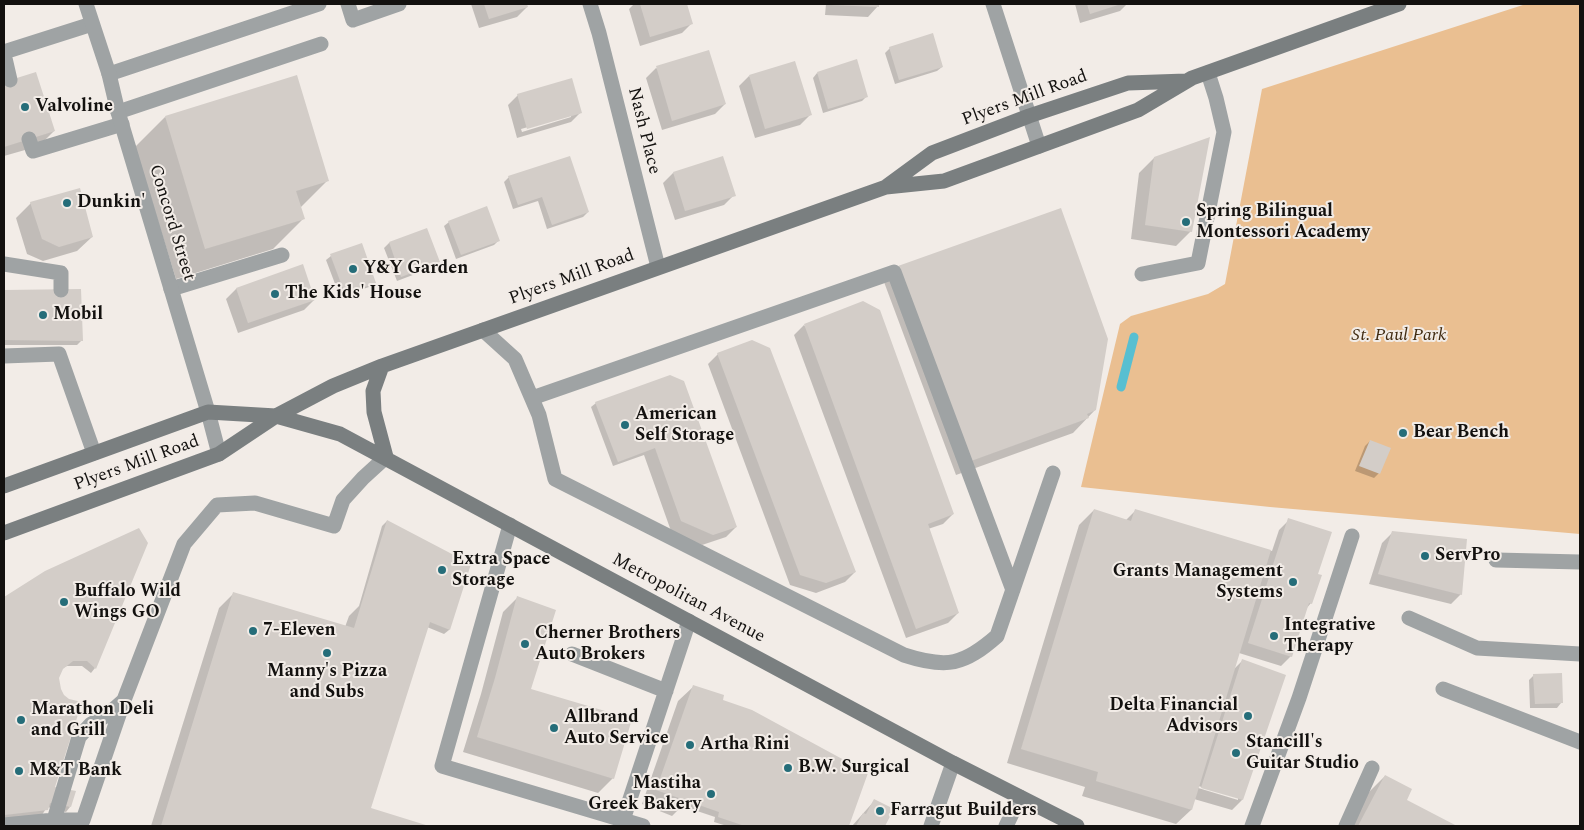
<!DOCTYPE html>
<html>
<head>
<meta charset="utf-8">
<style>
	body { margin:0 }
	#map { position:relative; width:1584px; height:830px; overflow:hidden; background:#f2ece7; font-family:Spectral,serif }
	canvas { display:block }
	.frame { position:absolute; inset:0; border:5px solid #13110f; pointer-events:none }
</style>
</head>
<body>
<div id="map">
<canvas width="1584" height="830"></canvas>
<div class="frame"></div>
</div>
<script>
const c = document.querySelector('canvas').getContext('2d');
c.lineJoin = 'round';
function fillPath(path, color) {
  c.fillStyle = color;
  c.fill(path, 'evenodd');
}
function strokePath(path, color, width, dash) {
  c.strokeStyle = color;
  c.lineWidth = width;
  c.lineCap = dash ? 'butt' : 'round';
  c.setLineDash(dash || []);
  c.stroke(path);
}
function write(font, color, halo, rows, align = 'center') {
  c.font = font + ' Spectral,serif';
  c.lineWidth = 4;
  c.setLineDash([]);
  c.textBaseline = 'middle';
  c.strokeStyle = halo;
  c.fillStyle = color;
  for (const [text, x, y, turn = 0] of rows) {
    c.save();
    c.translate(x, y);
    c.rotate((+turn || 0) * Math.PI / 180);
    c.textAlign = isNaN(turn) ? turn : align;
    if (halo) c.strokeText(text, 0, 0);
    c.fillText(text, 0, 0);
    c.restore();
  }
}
const green = new Path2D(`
	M1526 4H1580V534L1270 507 1081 487 1120 324 1131 316 1208 294 1225 284 1262 89Z`);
const shadow = new Path2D(`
	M471 4H526L527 7 517 17 479 28Z
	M634 4H686L692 23 682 33 640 46 629 9Z
	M826 4H878V6L868 17 825 15Z
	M1075 4H1127L1120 11 1080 23Z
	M890 48 942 67 937 71 895 84 885 53Z
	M656 68 725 104 715 114 662 130 646 78Z
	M817 73 867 96 862 101 823 113 813 78Z
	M35 74 54 131 39 146 4 156V84Z
	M749 76 810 115 800 125 755 138 739 86Z
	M518 95 581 112 571 122 517 138 508 105ZM571 115V117L522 132 521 129Z
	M165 117 328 180 300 208 303 219 273 249 176 279 135 147Z
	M1154 158 1191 231 1176 246 1131 239 1139 173Z
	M673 173 734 195 724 205 675 220 663 183Z
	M509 177 588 212 583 217 547 229 538 201 513 209 504 182Z
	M31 203 92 237 77 251 43 261 27 254 16 218Z
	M449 222 499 240 494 245 456 259 444 226Z
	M427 230 439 262 434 267 397 281 384 248 389 243Z
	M361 245 374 282 369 287 340 297 326 260 331 256Z
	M302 266 314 300 304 310 238 333 226 299 236 289Z
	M899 267 1095 410 1073 433 956 475 884 282Z
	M80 291 82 340 77 345H4V292Z
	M804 325 953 514 943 524 928 529 958 613 948 623 906 638 794 335Z
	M718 354 855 572 845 582 816 593 790 585 708 364Z
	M683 382 736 527 726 537 702 545 671 531 644 455 613 466 591 407 596 403Z
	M1370 441 1379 473 1374 478 1355 471 1365 446Z
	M1094 510 1126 520 1135 511 1272 551 1279 530 1289 520 1317 574 1311 603 1306 609 1291 656 1281 666 1239 653 1233 670 1242 661 1284 675 1242 800 1232 810 1194 799 1191 810 1176 824 1082 796 1085 787 1007 763 1079 525ZM1195 785 1238 798V800L1195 787Z
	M387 521 469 565 449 630 444 634 427 627 369 809 426 826H151L219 608 234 593 345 627 349 616 359 606 382 526Z
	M1393 532 1461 594 1451 604 1369 584 1382 543Z
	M46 572 95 668 91 673 82 666H67L61 669 58 678 54 788 70 807 66 812 47 807 42 815 4 819V598Z
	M518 597 529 689 613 778 598 793 463 752 481 694 503 612Z
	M1534 675 1561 703 1557 708H1530L1529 680Z
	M693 687 866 774 848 826H727L714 822 715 817 682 806 672 816 642 804 678 701Z
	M1385 776 1405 801 1454 826H1350L1366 795Z
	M875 800 892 810 883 826H852Z`);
const stream = new Path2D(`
	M1121 387 1134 337`);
const building = new Path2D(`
	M484 4H527L528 7 489 19Z
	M640 4H687L693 24 650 37Z
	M832 4H879V7L832 5Z
	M1087 4H1121L1090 14Z
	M933 33 943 67 899 80 889 47Z
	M709 50 726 104 672 121 656 66Z
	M857 59 868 97 828 109 817 72Z
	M795 61 812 115 765 129 749 75Z
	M36 72 55 131 4 147V82Z
	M297 75 329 181 296 191 305 219 205 249 165 116Z
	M572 78 582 113 527 129 517 94Z
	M1210 137 1192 232 1145 225 1154 157Z
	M570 156 589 212 552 225 542 197 518 205 508 176Z
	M723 156 736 196 685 211 673 172Z
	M80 188 93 237 59 247 42 239 30 202Z
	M487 206 500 241 461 255 448 221Z
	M1061 208 1108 339 1096 410 1087 414 1089 418 971 461 898 266Z
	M427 228 440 262 401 277 389 242Z
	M362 243 376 283 345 294 330 254Z
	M303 264 315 300 248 323 236 288Z
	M81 289 83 341 4 340V290Z
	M863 301 880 310 954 514 928 524 959 613 916 629 804 324Z
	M752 340 770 348 856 572 826 583 800 575 717 353Z
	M670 375 684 381 737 527 713 535 681 521 655 448 618 462 595 402Z
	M1370 440 1391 448 1380 474 1359 466Z
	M1094 509 1131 521 1135 509 1271 550 1192 810 1096 781 1098 772 1021 749Z
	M1288 518 1332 532 1318 574 1322 575 1312 604 1309 603 1292 657 1248 643Z
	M387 520 471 564 450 630 430 622 371 808 429 826H161L233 592 354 628Z
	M139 528 148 543 96 669 87 661H73L63 669 59 678 61 689 64 695 69 699 82 702 55 787 76 791 71 807 50 803 48 810 4 815V597L45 571Z
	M1392 531 1467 539 1462 595 1378 574Z
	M517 596 556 610 531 689 632 719 614 779 477 737 495 678Z
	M1242 659 1286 675 1243 800 1201 788Z
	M1562 673 1563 703 1535 704 1533 674Z
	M693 685 724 695 723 700 752 710 868 773 849 826H745L718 817 719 812 656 790Z
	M1385 775 1412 789 1407 800 1457 826H1358Z
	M874 799 894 809 885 826H856L863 813 866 814Z`);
const lane = new Path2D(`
	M348 4 353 20 399 4
	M4 52 92 24
	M4 54 10 80
	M109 74 319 4
	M118 112 321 44
	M29 139 33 151 122 124
	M4 264 61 273V290
	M1142 274 1198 263 1224 132 1216 98 1208 73
	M171 289 282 255
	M483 330 515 359 539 415 555 479 904 655C947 669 964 665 997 636L1053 473
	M4 356 59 354 94 453
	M532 398 894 272 1013 590
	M510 525 442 766 643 826
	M1496 560 1580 562
	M1409 618 1477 648 1580 654
	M572 654 666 691
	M1443 689 1580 742
	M54 820 79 737 91 724 106 716 123 701
	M4 825 54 820H83L124 700 184 544 217 505 255 503 334 526 343 500 363 478 386 457
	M623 826V820L689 621
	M931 826 953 763
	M1006 826 1020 797
	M1252 826 1299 698 1352 536
	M1346 826 1372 768`);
const street = new Path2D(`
	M86 4 109 74 118 112 208 412 219 454
	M590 4 599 33 658 267
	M993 4 1039 146`);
const secondary = new Path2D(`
	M887 186 932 153 1029 116 1128 83 1186 81
	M382 366 373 391 374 412 386 457
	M4 486 208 412 276 416 340 434 953 763 1077 826
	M4 533 219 454 276 416 333 386 382 366 886 187 944 181 1138 110 1192 78 1399 4`);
const markers = [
	[25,107,5,"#256d79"],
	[67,203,5,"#256d79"],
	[1186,222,5,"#256d79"],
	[353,269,5,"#256d79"],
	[275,294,5,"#256d79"],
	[43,315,5,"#256d79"],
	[625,425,5,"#256d79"],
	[1403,433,5,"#256d79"],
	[1425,556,5,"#256d79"],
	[442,570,5,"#256d79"],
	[1293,582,5,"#256d79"],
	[64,602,5,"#256d79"],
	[253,631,5,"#256d79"],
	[1274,636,5,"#256d79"],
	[525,644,5,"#256d79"],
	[327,653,5,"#256d79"],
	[1248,716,5,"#256d79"],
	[21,720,5,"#256d79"],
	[554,728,5,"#256d79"],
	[690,745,5,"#256d79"],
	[1236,753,5,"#256d79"],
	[788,768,5,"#256d79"],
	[19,771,5,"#256d79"],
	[711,794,5,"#256d79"],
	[880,811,5,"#256d79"]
];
const streetNames = [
	["Plyers Mill Road",1025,99,-20],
	["Nash Place",643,131,76],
	["Concord Street",171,223,73],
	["Plyers Mill Road",572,278,-20],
	["Plyers Mill Road",137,464,-20],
	["Metropolitan Avenue",688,599,28]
];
const poiNames = [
	["Valvoline",35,107],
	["Dunkin'",77,203],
	["Spring Bilingual",1196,212],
	["Montessori Academy",1196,233],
	["Y&Y Garden",363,269],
	["The Kids' House",285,294],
	["Mobil",53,315],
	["American",635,415],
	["Self Storage",635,436],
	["Bear Bench",1413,433],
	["ServPro",1435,556],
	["Extra Space",452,560],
	["Storage",452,581],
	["Grants Management",1283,572,"right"],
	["Systems",1283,593,"right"],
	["Buffalo Wild",74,592],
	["Wings GO",74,613],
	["Integrative",1284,626],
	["Therapy",1284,647],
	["7-Eleven",263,631],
	["Cherner Brothers",535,634],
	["Auto Brokers",535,655],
	["Manny's Pizza",327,672,"center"],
	["and Subs",327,693,"center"],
	["Delta Financial",1238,706,"right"],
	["Advisors",1238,727,"right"],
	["Marathon Deli",31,710],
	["and Grill",31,731],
	["Allbrand",564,718],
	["Auto Service",564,739],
	["Stancill's",1246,743],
	["Guitar Studio",1246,764],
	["Artha Rini",700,745],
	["B.W. Surgical",798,768],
	["M&T Bank",29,771],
	["Mastiha",701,784,"right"],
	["Greek Bakery",701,805,"right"],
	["Farragut Builders",890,811]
];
const parkNames = [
	["St. Paul Park",1399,336]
];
fillPath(green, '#eabf91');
fillPath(shadow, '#0003');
strokePath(stream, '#58bfd1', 9);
fillPath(building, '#d3cdc8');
strokePath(lane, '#9fa3a4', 15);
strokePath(street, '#9fa3a4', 15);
strokePath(secondary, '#7a7f80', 15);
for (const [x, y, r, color] of markers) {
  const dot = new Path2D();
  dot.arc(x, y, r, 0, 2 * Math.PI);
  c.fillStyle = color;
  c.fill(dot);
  strokePath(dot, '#f2ece7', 2);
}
write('18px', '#13110f', '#f2ece7', streetNames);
write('bold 18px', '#13110f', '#f2ece7', poiNames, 'left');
write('italic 18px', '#412b11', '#f2ece7', parkNames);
</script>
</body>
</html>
